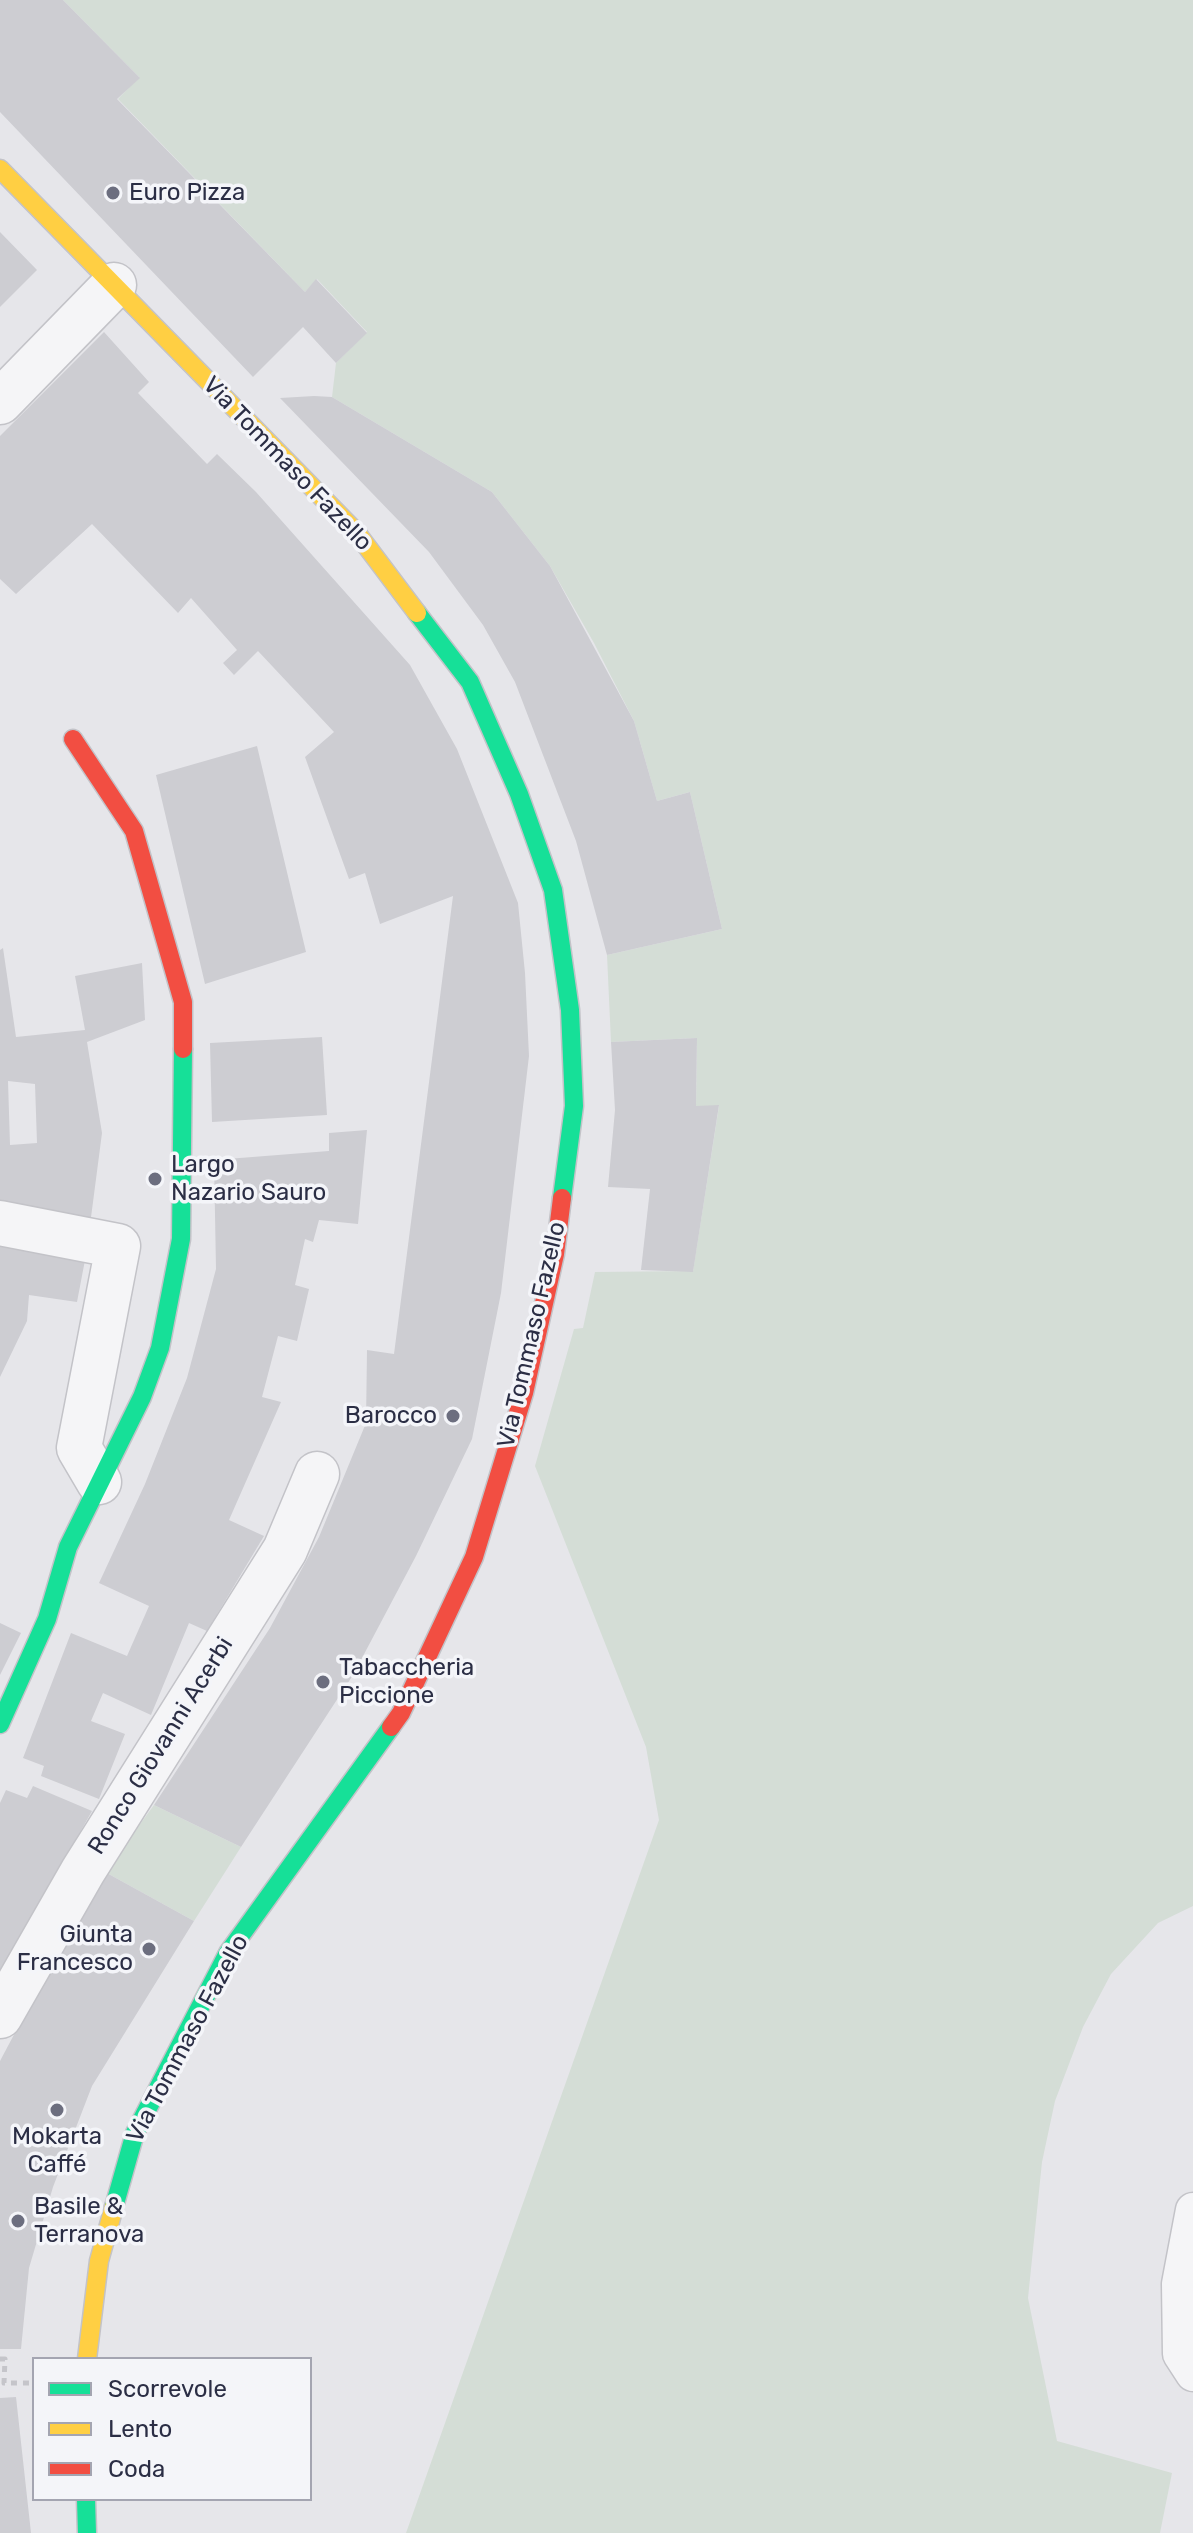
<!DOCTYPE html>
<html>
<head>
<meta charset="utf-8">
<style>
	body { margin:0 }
	#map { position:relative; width:1193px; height:2533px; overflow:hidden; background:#e6e6ea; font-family:Rubik,sans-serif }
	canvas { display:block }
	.legend { position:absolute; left:32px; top:2357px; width:280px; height:144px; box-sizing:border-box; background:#f4f5f9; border:2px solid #a4a5b1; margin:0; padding:10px 14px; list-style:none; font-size:24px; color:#2b2e45 }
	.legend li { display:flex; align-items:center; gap:16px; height:40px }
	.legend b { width:40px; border:2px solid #a4a5b1 }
</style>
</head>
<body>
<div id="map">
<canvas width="1193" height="2533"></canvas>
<ul class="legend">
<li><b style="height:10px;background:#16e098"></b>Scorrevole</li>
<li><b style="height:10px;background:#ffcf43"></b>Lento</li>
<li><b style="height:10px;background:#f24e42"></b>Coda</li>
</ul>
</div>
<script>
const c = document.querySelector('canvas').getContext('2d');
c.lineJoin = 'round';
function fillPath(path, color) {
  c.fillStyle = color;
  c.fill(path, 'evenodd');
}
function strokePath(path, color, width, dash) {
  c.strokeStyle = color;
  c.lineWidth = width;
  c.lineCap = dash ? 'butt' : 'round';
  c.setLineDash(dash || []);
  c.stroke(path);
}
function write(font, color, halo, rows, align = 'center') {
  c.font = font + ' Rubik,sans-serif';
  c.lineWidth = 7;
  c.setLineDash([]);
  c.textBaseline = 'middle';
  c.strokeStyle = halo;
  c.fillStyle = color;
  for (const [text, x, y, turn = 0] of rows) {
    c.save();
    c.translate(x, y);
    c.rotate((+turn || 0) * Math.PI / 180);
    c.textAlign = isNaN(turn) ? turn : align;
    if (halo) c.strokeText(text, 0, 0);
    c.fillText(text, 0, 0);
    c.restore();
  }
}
const green = new Path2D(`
	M63 0H1193V1906L1158 1923 1111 1974 1083 2027 1055 2101 1042 2162 1028 2298 1057 2441 1172 2473 1160 2533H406L659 1820 646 1747 535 1466 574 1329 583 1328 595 1272 693 1271 719 1106H696L697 1038 611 1042 607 955 722 929 690 792 657 801 634 721 594 643 550 566 492 492 332 397 336 363 367 332 317 279 305 292 118 99 139 77Z
	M154 1805 241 1847 194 1921 105 1872Z`);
const building = new Path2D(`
	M0 0H63L140 78 117 99 305 292 316 279 367 333 336 363 303 327 253 377 0 112Z
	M0 232 37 270 0 307Z
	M104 332 149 382 138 393 207 464 217 454 256 492 410 665 457 749 518 903 525 973 529 1056 501 1293 472 1439 416 1556 353 1675 241 1847 154 1805 270 1628 319 1537 366 1423 367 1350 394 1354 453 896 380 924 365 873 349 879 305 757 334 732 258 651 234 675 223 663 237 650 191 598 178 613 92 524 16 594 0 579V436Z
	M314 396 332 397 492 492 550 566 634 721 657 801 690 792 722 929 607 955 576 841 515 682 483 625 429 552 280 398Z
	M257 746 306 952 205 984 156 775Z
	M3 948 16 1037 85 1030 75 976 142 963 145 1020 87 1042 102 1133 90 1225 0 1211V950ZM8 1081 35 1084 37 1143 10 1145Z
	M322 1037 327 1115 212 1122 210 1043Z
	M697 1038 696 1106 719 1105 693 1272 641 1270 650 1189 608 1187 615 1110 611 1042Z
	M367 1130 358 1224 319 1220 313 1242 305 1239 295 1285 309 1289 297 1341 278 1336 262 1397 281 1402 229 1520 264 1536 207 1631 189 1623 151 1715 103 1693 91 1721 125 1734 99 1799 41 1776 44 1766 23 1758 71 1633 127 1656 149 1606 99 1583 145 1484 187 1378 216 1269 214 1160 329 1151V1133Z
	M0 1239 85 1260 77 1302 29 1295 27 1321 0 1377Z
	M0 1623 21 1633 0 1675Z
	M33 1786 92 1811 0 1973V1803L6 1790 27 1798Z
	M105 1872 194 1921 92 2086 53 2187 29 2268 21 2349H0V2061L52 1963Z
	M16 2397 31 2533H0V2398Z`);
const path = new Path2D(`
	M0 2359H5L4 2383H34`);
const lane = new Path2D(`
	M1193 2210 1179 2284 1180 2354 1193 2374`);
const street = new Path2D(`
	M0 402 114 285
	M0 1223 118 1246 79 1448 99 1482
	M0 2016 83 1871 285 1550 317 1474`);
const fast = new Path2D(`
	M417 613 470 682 519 794 553 890 570 1010 574 1106 562 1198
	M0 1724 47 1619 68 1547 142 1397 160 1348 181 1239 183 1049
	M114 2207 135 2133 228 1953 391 1727
	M86 2499 87 2533`);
const slow = new Path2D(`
	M0 169 356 532 417 613
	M87 2359 99 2261 114 2207`);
const jam = new Path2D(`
	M73 739 134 831 183 1002V1049
	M391 1727 401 1713 474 1557 524 1393 555 1254 562 1198`);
const markers = [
	[113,193,8,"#6c6e7f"],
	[155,1179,8,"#6c6e7f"],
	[453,1416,8,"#6c6e7f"],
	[323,1682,8,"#6c6e7f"],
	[149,1949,8,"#6c6e7f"],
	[57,2110,8,"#6c6e7f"],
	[18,2221,8,"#6c6e7f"]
];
const poiNames = [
	["Euro Pizza",129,193],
	["Largo",171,1165],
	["Nazario Sauro",171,1193],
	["Barocco",437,1416,"right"],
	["Tabaccheria",339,1668],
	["Piccione",339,1696],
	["Giunta",133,1935,"right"],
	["Francesco",133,1963,"right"],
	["Mokarta",57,2137,"center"],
	["Caffé",57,2165,"center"],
	["Basile &",34,2207],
	["Terranova",34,2235]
];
const streetNames = [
	["Via Tommaso Fazello",287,464,46],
	["Via Tommaso Fazello",532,1335,-77],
	["Ronco Giovanni Acerbi",161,1746,-58],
	["Via Tommaso Fazello",188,2039,-62]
];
fillPath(green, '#d4ddd6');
fillPath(building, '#cdcdd2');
strokePath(lane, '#c3c3c8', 37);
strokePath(street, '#c3c3c8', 47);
strokePath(fast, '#c3c3c8', 21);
strokePath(slow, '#c3c3c8', 21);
strokePath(jam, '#c3c3c8', 21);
strokePath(path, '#c5c5ca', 5, [6, 6]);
strokePath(lane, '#f5f5f7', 34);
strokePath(street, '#f5f5f7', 44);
strokePath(fast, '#16e098', 18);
strokePath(slow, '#ffcf43', 18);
strokePath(jam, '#f24e42', 18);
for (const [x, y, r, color] of markers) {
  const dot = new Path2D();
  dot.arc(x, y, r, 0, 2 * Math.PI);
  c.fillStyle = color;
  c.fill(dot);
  strokePath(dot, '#f4f5f9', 3);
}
write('24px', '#2b2e45', '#f4f5f9', poiNames, 'left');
write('24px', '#2b2e45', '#f4f5f9', streetNames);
</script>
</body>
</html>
